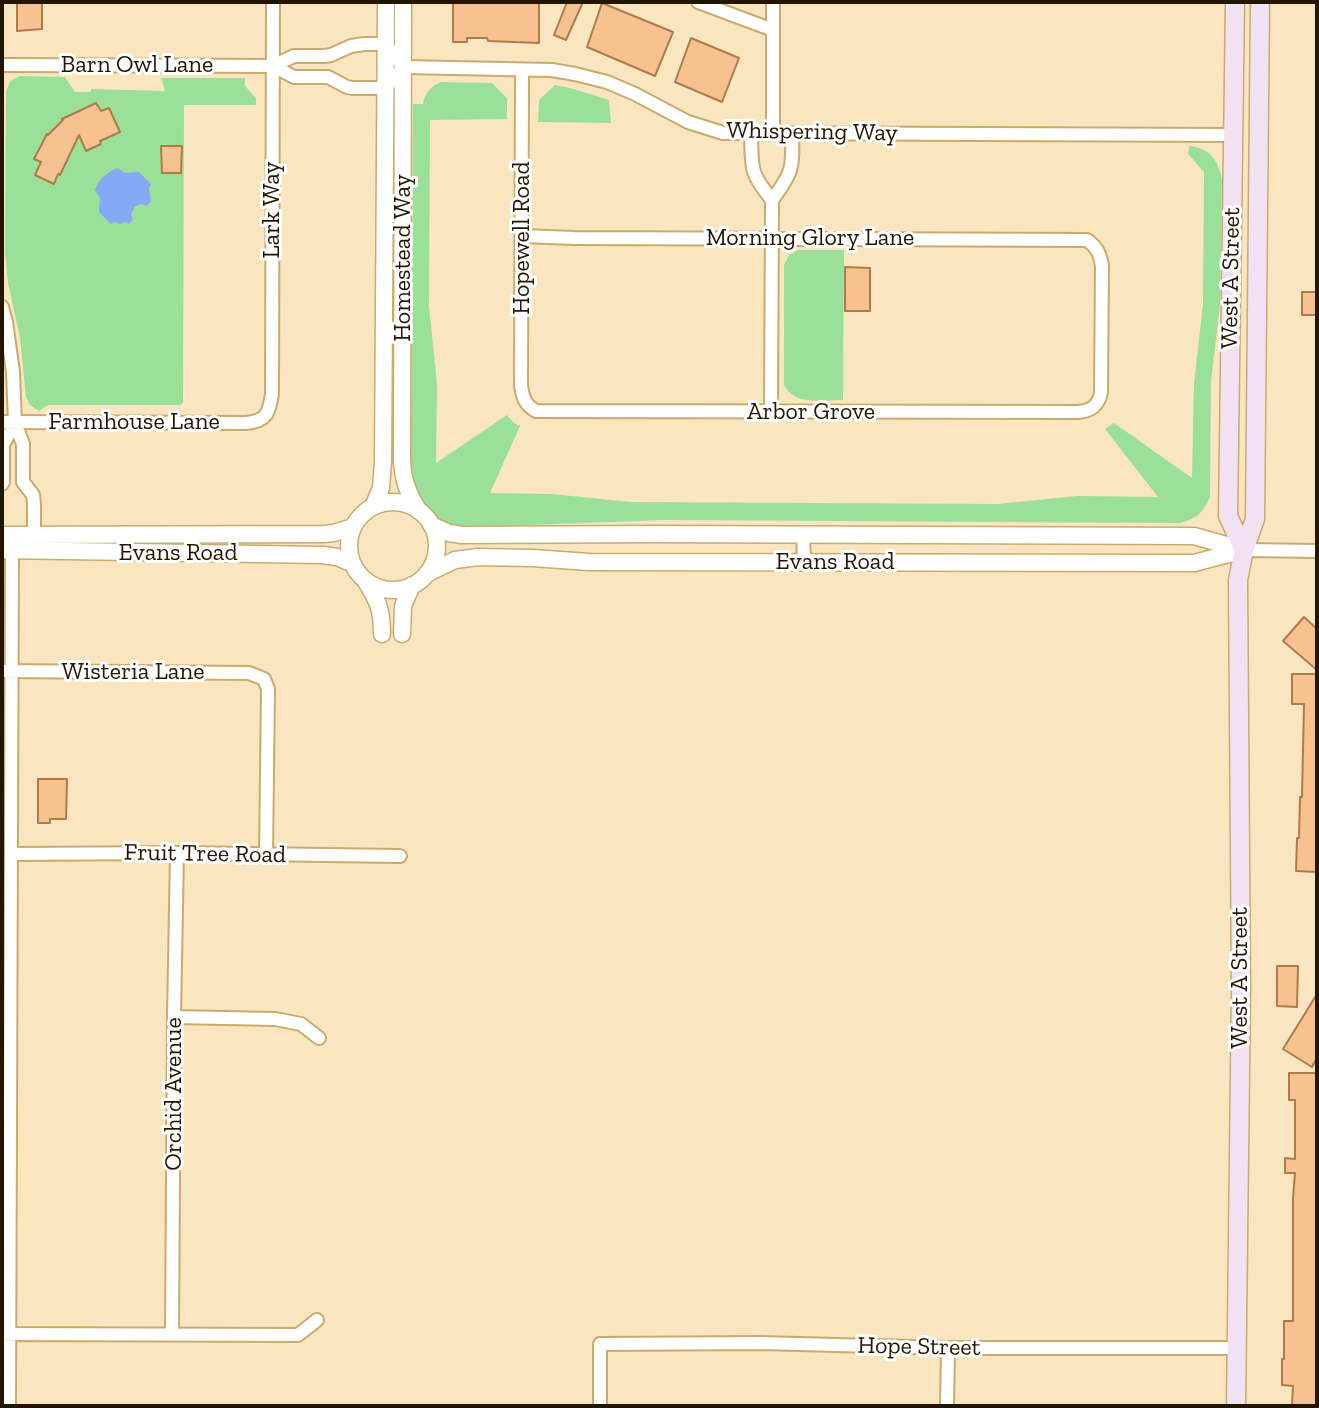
<!DOCTYPE html>
<html>
<head>
<meta charset="utf-8">
<style>
	body { margin:0 }
	#map { position:relative; width:1319px; height:1408px; overflow:hidden; background:#f9e6c0; font-family:"Zilla Slab",serif }
	canvas { display:block }
	.frame { position:absolute; inset:0; border:4px solid #221600; pointer-events:none }
</style>
</head>
<body>
<div id="map">
<canvas width="1319" height="1408"></canvas>
<div class="frame"></div>
</div>
<script>
const c = document.querySelector('canvas').getContext('2d');
c.lineJoin = 'round';
function fillPath(path, color) {
  c.fillStyle = color;
  c.fill(path, 'evenodd');
}
function strokePath(path, color, width, dash) {
  c.strokeStyle = color;
  c.lineWidth = width;
  c.lineCap = dash ? 'butt' : 'round';
  c.setLineDash(dash || []);
  c.stroke(path);
}
function write(font, color, halo, rows, align = 'center') {
  c.font = font + ' "Zilla Slab",serif';
  c.lineWidth = 6;
  c.setLineDash([]);
  c.textBaseline = 'middle';
  c.strokeStyle = halo;
  c.fillStyle = color;
  for (const [text, x, y, turn = 0] of rows) {
    c.save();
    c.translate(x, y);
    c.rotate((+turn || 0) * Math.PI / 180);
    c.textAlign = isNaN(turn) ? turn : align;
    if (halo) c.strokeText(text, 0, 0);
    c.fillText(text, 0, 0);
    c.restore();
  }
}
const green = new Path2D(`
	M20 76 65 77 75 92H91V89L165 91 161 78H245V86L256 98V105H184L183 402 181 405H48L39 411 30 405 26 397 20 338 8 283 5 252 6 92 10 81Z
	M441 82 492 83 507 98V119L430 120 429 306 437 385 436 463 507 415 514 423 520 426 490 493 552 494 630 502 998 504 1077 496 1158 497 1105 429 1114 423 1192 478 1194 384 1203 304 1204 172 1188 154 1189 146C1210 148 1218 160 1222 179L1220 306 1211 381 1210 497C1203 513 1197 518 1181 523L665 520 473 527C427 526 413 499 411 457L413 104H423C424 94 432 85 441 82Z
	M555 85 574 89 609 100 611 123 538 122 539 100Z
	M798 250H844L843 400C823 400 794 406 784 385V265L789 255Z`);
const water = new Path2D(`
	M117 168 125 173 139 172 151 184 149 188 151 202 146 206 141 204 135 206 131 214 133 220 129 224 125 222 120 224 115 222 111 224 99 212 100 198 95 190C99 179 106 173 117 168Z`);
const building = new Path2D(`
	M17 2H42V29L17 31Z
	M453 2H539V43L488 41 487 38H467V42H453Z
	M567 2H583L566 40 554 35Z
	M602 3 673 32 655 76 587 47Z
	M691 38 739 58 722 102 675 82Z
	M96 103 101 111 109 108 120 132 100 141 101 144 86 151 79 135 60 175 58 174 54 184 35 175 41 162 34 159 47 134 48 135 63 120 62 119Z
	M161 146H182L181 173H162Z
	M845 267 870 268V311H845Z
	M1302 292H1317V315H1302Z
	M1304 617 1317 629V670L1283 641Z
	M1292 674H1317V872L1296 871 1297 838H1299L1300 797H1302L1304 704H1292Z
	M38 779H67L66 819H50V823H38Z
	M1277 966H1298L1297 1007 1277 1006Z
	M1317 994V1058L1312 1067 1283 1049Z
	M1289 1073H1317V1406H1292L1293 1386 1282 1385V1359H1284V1321H1293V1198L1295 1173H1285V1158L1295 1159V1100H1289Z`);
const minor = new Path2D(`
	M698 2 773 30
	M2 65 273 66 294 56H324L331 55 351 46 364 44H386L403 67
	M273 66 294 77H328L347 87 352 88H386L403 67
	M403 67 552 70 575 74 607 82 635 94 688 122 723 133 1233 135
	M751 133C752 168 749 172 772 200
	M773 133V2
	M522 236 574 238 1087 240C1097 247 1100 254 1102 266L1101 393C1098 406 1091 411 1078 412L536 411C525 405 523 398 521 386L522 70
	M2 307 6 322 13 372 15 423 23 444V482L33 495 34 504V535L28 539
	M771 412 772 200C793 172 793 168 792 134
	M2 422 246 423C267 421 269 413 272 394L273 2
	M2 484 3 482V445L15 423
	M803 534 804 561
	M1244 550 1317 551
	M2 671 249 673 264 679 268 689 266 855
	M11 854 177 853 400 856
	M174 1017 275 1019 301 1024 319 1038
	M2 1334 298 1335 317 1320
	M172 1335 174 1017 177 853
	M9 1406 12 551
	M600 1406V1344L761 1343 948 1348H1237
	M947 1406 948 1348`);
const tertiary = new Path2D(`
	M403 2 402 461C403 480 408 494 419 511
	M349 546a44 44 0 1 1 88 0a44 44 0 1 1-88 0Z
	M373 507 381 488 383 462 386 2
	M431 525 449 533 462 535 651 534 1194 536 1244 550
	M2 535 324 534 334 533 353 527
	M2 550 323 555 337 557 353 564
	M428 573 455 560 478 557 533 558 589 562 1194 563 1244 550
	M365 580C378 601 382 609 382 634
	M402 634 403 606 412 585`);
const secondary = new Path2D(`
	M1235 2 1228 516 1244 550
	M1236 1406 1241 988 1238 580 1244 550 1255 519 1260 2`);
const streetNames = [
	["Barn Owl Lane",137,65],
	["Whispering Way",812,132,1],
	["Lark Way",272,210,-90],
	["Hopewell Road",522,238,-90],
	["Morning Glory Lane",810,238],
	["Homestead Way",403,258,-90],
	["West A Street",1231,278,-89],
	["Arbor Grove",811,412],
	["Farmhouse Lane",134,422],
	["Evans Road",178,553],
	["Evans Road",835,562],
	["Wisteria Lane",133,672],
	["Fruit Tree Road",205,854,1],
	["West A Street",1240,978,-90],
	["Orchid Avenue",174,1094,-90],
	["Hope Street",919,1347,1]
];
fillPath(green, '#9ae099');
fillPath(water, '#84a9f5');
fillPath(building, '#f8c290');
strokePath(building, '#ae7c4b', 2);
strokePath(minor, '#caab6b', 16);
strokePath(tertiary, '#caab6b', 19);
strokePath(secondary, '#caab6b', 21);
strokePath(minor, '#fff', 12);
strokePath(tertiary, '#fff', 16);
strokePath(secondary, '#f2e0f3', 18);
write('24px', '#221600', '#fff', streetNames);
</script>
</body>
</html>
